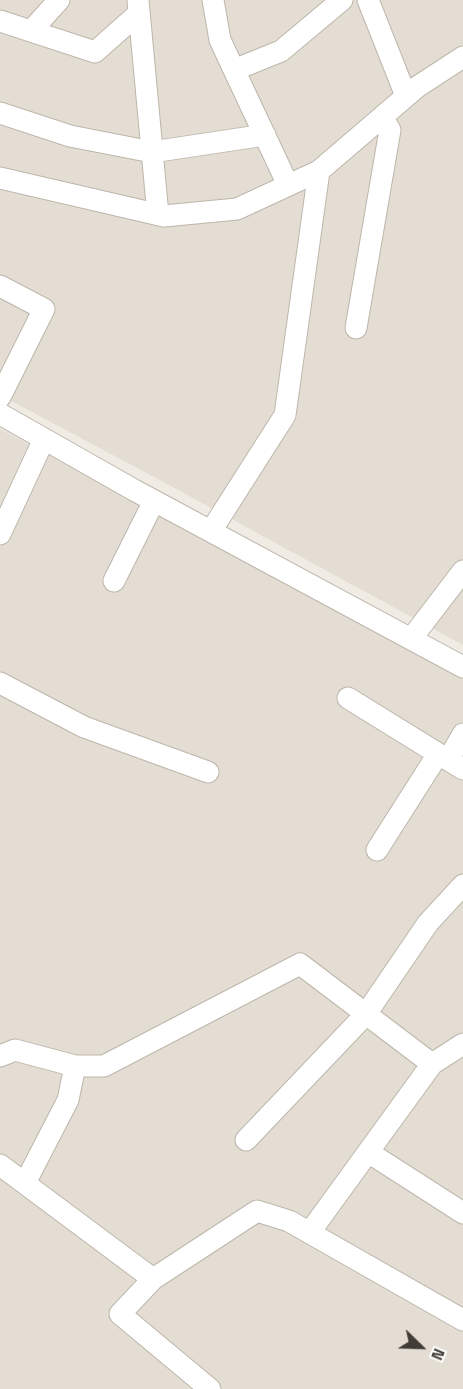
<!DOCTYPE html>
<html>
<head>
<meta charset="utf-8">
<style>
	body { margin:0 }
	#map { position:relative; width:463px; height:1389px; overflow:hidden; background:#f0ece4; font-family:"Space Grotesk",sans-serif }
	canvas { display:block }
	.north { position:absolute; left:391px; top:1317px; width:60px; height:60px; -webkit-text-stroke:4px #fff; paint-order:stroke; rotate:113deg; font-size:16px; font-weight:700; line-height:24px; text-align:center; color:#413c35 }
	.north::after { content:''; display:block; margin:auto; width:21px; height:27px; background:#413c35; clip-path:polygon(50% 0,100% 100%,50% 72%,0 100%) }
</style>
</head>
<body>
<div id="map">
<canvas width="463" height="1389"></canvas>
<div class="north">N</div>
</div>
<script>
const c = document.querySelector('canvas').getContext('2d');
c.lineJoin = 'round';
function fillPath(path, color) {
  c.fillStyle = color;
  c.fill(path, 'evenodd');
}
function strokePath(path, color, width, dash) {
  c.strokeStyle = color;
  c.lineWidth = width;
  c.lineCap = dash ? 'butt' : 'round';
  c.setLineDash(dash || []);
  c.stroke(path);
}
const residential = new Path2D(`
	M0 0H463V645L169 485 0 395Z
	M0 429 463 679V1389H0Z`);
const minor = new Path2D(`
	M138 0 158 215
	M213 0 220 40 288 185
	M368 0 406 96
	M0 21 95 52 139 13
	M31 31 59 0
	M234 70 281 51 342 0
	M0 113 70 136 152 152 265 135
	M0 178 164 216 237 209 319 171 417 87 463 57
	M0 286 44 309 0 397
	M356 328 390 130 382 117
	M0 414 134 490 463 667
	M211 531 285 415 319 171
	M0 534 44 439
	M114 581 154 501
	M411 639 463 571
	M0 683 84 727 208 772
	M348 698 463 769
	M448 760 463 734
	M377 850 438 754
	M0 1056 15 1050 75 1066H104L300 964 432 1064
	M246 1140 366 1014 428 923 463 885
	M368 1152 463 1213
	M0 1165 153 1279 257 1211 289 1221 463 1320
	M25 1183 68 1100 75 1066
	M310 1232 432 1064 463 1044
	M153 1279 120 1314 210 1389`);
fillPath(residential, '#e3ddd3');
strokePath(minor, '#bdb6ab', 23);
strokePath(minor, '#fff', 21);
</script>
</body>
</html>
